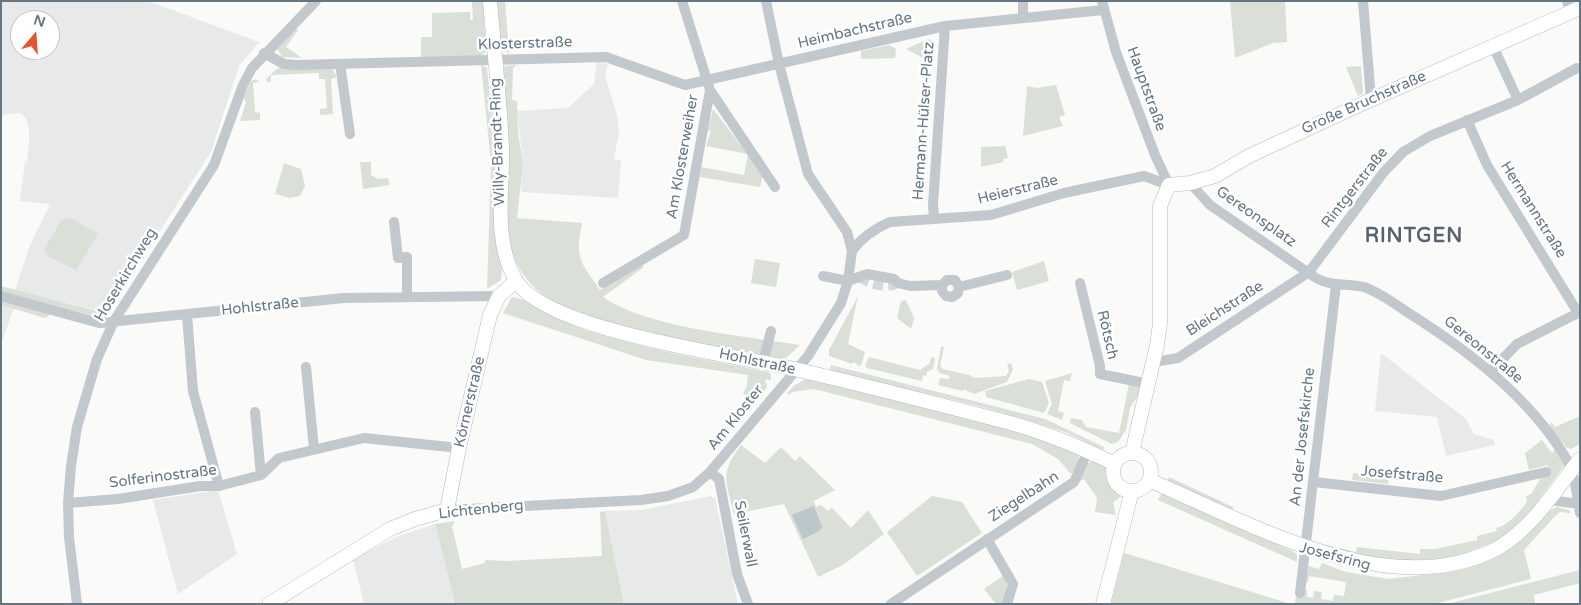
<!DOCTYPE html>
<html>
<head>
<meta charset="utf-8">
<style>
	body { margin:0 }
	#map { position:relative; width:1581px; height:605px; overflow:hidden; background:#fafaf8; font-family:"Varela Round",sans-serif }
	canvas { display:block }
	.frame { position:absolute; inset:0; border:2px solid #657683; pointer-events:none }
	.north { position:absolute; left:10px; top:10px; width:50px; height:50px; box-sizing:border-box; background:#fff; border:1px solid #c1c8cd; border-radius:50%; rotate:18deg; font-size:14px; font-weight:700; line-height:20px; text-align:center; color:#657683 }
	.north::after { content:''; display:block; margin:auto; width:18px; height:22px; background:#e4572e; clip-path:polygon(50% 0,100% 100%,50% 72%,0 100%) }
</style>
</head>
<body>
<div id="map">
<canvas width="1581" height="605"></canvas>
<div class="frame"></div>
<div class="north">N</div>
</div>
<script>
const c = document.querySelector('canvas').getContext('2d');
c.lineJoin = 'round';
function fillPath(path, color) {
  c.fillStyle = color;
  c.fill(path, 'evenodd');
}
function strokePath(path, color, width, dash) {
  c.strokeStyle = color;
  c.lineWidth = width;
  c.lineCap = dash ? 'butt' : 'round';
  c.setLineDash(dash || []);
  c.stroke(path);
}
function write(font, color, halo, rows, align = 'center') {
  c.font = font + ' "Varela Round",sans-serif';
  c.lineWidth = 5;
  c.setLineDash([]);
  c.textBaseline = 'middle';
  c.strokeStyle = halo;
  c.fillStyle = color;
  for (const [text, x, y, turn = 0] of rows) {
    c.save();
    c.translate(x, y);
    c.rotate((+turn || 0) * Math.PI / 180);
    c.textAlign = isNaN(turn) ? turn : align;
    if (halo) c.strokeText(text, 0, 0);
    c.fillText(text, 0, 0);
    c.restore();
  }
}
const built = new Path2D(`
	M1 1H148L259 42 239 66 211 152 107 313 15 290 30 245 50 204 20 201 25 161H27L29 145V131L26 118 20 113 1 115ZM20 20H50V50H20Z
	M597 62 608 64 605 76 617 115 619 132 614 159 621 160 618 198 521 192 523 164 517 111 568 108 594 84Z
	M1 305 14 308 1 344Z
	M1381 353 1466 419 1474 434 1494 440 1495 445 1446 456 1437 417 1375 411Z
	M218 490 237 554 178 594 153 500Z
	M711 496 715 498 738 604H624L605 511 641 510Z
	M435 524 455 604H364L353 559 399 536Z`);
const green = new Path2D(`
	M472 1H483L486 52 480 56 421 57V37H432V13L470 12V20H473Z
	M496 1H505L509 53 499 48Z
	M1230 1H1285L1287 42 1273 43 1235 58Z
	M296 28 298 30 286 47 302 58 282 57 277 48Z
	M928 39 934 41 928 58 925 59 906 49Z
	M889 45 896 49 895 58 861 59V51Z
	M481 64 487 68 495 148 496 231 502 269 501 280 487 289 491 163Z
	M516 65 513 68 512 100 517 101 518 132 523 164 517 218 582 223C575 259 580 261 600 290L640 263 644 267 603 297C648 328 745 336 800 345L784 360C712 346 601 336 542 294 523 280 514 261 507 240L500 75 505 66Z
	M1361 66 1363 91 1362 94 1358 96 1346 67Z
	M278 68H332L337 77 331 79 333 114 320 115V109L327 108 325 79H319V73L271 75V82H267L266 79Z
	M256 79 259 82 253 83 255 112 260 113V120L240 121 246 102 243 98 251 81Z
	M1056 85 1065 115 1059 117 1063 126 1023 136 1027 86 1037 88Z
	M713 109 763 174 760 187 700 177 701 167 744 175 748 154 706 146 711 131 708 130Z
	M1005 146 1008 158 1003 159V162L981 167V147Z
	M360 162H371V175L378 179 388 178 390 185 363 189Z
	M284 163 301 169 305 186 300 196 290 198 275 194Z
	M71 218 98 234 76 270 47 256 44 249 62 220Z
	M755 259 780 263 776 287 751 283Z
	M1044 261 1049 281 1017 290 1012 272Z
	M1 286 104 313H107L103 317H98L1 293Z
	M858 296 848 344 865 352 861 366 857 365 856 363 853 362 852 364 829 356V350Z
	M512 297C539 302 560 322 585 330 645 349 707 360 768 372L771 375V380L765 379 767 387 756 401 743 393 747 386 748 375 646 360 503 313Z
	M906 300 914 318 911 329 897 318 901 301Z
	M1 301 51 314 45 318 1 305Z
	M941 347H944L940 366 943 369 969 375 975 378 1006 376 1009 371 1007 364 1011 363 1013 369 1007 382 974 394 964 389 963 391 938 385 940 378 949 379 950 376 940 373 937 369Z
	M869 357 920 370 930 363 931 357 935 358 933 369 927 372 926 376 923 375 922 381 867 368 865 366Z
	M831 365 1045 419 1104 447 1103 450 1067 433 1030 421 975 405 834 372 830 370Z
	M1072 373 1070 381 1064 380 1058 411 1064 413 1062 420 1047 414 1052 404 1045 381Z
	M806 379 1002 426 1062 446 1079 454V465L1071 474 1058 459 1032 444 814 389 792 392 789 395 787 393 795 385Z
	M1029 379 1042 382 1049 403 1044 413 986 397 985 391Z
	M1129 384 1142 387V389L1130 408 1126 430 1118 442 1112 444 1070 423 1071 418 1082 420 1086 427 1119 433Z
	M1580 416V444L1571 449 1567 448 1549 427 1551 422 1555 427Z
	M1542 440 1552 453 1555 449 1562 458 1564 466 1524 520 1505 538 1430 567 1325 552 1327 545 1356 552 1357 547 1420 554V549H1436L1477 540V536L1497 531 1496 528C1509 525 1518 513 1527 502L1526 496 1531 494 1542 476 1550 473 1548 465 1529 470 1525 453Z
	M741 445 765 463 781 447 795 461 800 456 835 490 814 501 816 507 821 505 828 511 832 508 851 528 868 510 884 534 843 565 818 577 784 504 734 514C726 480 719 475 741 445Z
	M1094 460 1105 466 1110 472 1121 497 1113 502 1116 515 1095 512 1097 498 1084 479 1079 482 1083 466Z
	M1353 473 1389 477 1388 484 1352 480Z
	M1169 477 1233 507 1232 510 1167 481Z
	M1162 493 1294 552 1297 555V562L1158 500Z
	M932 496 962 502 982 533 917 576 887 532Z
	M1556 507 1569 510 1571 513 1560 512 1556 515 1524 550 1531 579 1434 604H1295L1296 596H1304L1305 590H1307V597L1313 598 1314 591 1322 592 1321 599 1333 601 1334 595 1344 596 1346 582 1309 576 1308 582H1306L1308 566 1319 569 1322 563 1346 572 1388 579 1456 571 1476 565 1522 540 1547 513Z
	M605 511 624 604H455L435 524 455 521 452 526 462 569 485 563V560L507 561 602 556 600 512Z
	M1124 553 1141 558 1291 604H1111Z
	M1580 570V583L1534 595 1535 604H1447Z
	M1004 575C1009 587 1008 593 1002 604H996L984 589Z`);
const water = new Path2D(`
	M814 506 822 527 819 531 803 539 792 515Z`);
const streetTunnel = new Path2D(`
	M860 277C869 284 887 289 898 283`);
const street = new Path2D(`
	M1023 1V17
	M1102 1 1116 52 1155 155 1169 185
	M1363 1 1371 99
	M1567 1 1570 11
	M1493 46 1518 100
	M264 53 284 64 296 65 606 57 685 85 945 26 1103 10
	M340 64 350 134
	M710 90 775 187
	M1467 120 1487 165 1578 313
	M1190 183 1210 205 1316 278C1332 287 1348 283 1364 287 1379 292 1395 304 1407 312 1466 349 1527 395 1564 455 1576 473 1576 493 1580 513
	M934 218 933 205 945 26
	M394 222 398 258 407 257V296
	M852 251C862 237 874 229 890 222L991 215 1064 193 1144 176 1169 185
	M823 276 848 281 867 274 894 279 898 283 910 286 942 285 947 280H955L959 287 958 293 952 297 946 296 942 291V285
	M603 283 684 235 710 90 682 1
	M1080 283 1100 366V374L1149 384
	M959 287 1007 275
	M1 296 99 323 344 298 499 296
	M187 315 193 391 219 486
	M763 362 771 331
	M1154 362 1178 358 1309 272 1383 173 1403 152 1430 136 1518 100 1577 68
	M306 367 314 449
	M1490 372 1517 344 1580 312
	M255 412 261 475
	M710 472 719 479 737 574 748 604
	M1314 482 1441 496 1546 472
	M1549 500 1580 504
	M68 503 118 499 200 486H219L261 475 279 458 364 438 459 448
	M447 510 641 500 668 496 693 487 710 472 808 356 841 303 848 281 852 251 847 232 808 174 779 64 766 1
	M987 539 1013 584 1007 604
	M1300 593 1336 285
	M77 604 69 537 68 503 71 466 77 427 97 359 114 321 214 165 243 85 252 68 316 1
	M891 604 1074 482 1088 451`);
const secondary = new Path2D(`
	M490 1C494 50 500 99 502 148 503 191 493 239 515 279 542 330 733 355 790 368 860 384 930 402 999 420 1040 430 1078 446 1115 464
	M1132 453 1157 345 1160 324V206L1169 185 1190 183 1215 176 1249 156 1357 106 1580 8
	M1113 472a19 19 0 1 1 38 0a19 19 0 1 1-38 0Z
	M1149 480C1249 523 1391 605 1498 548 1533 527 1555 491 1580 459
	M269 604 390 529 415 519 447 510 459 448 490 315 499 296 516 281
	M1103 604 1132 491`);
const streetNames = [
	["Heimbachstraße",855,31,-13],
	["Klosterstraße",525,44,-2],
	["Hauptstraße",1146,89,70],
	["Große Bruchstraße",1364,103,-24],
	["Hermann-Hülser-Platz",924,121,-86],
	["Willy-Brandt-Ring",498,142,-92],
	["Am Klosterweiher",683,157,-80],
	["Rintgerstraße",1355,188,-52],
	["Heierstraße",1018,190,-14],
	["Hermannstraße",1533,210,58],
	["Gereonsplatz",1256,217,35],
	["Hoserkirchweg",126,275,-59],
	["Hohlstraße",260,307,-6],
	["Bleichstraße",1225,309,-33],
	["Rötsch",1107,335,77],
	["Gereonstraße",1483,350,39],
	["Hohlstraße",757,362,12],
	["Körnerstraße",470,402,-77],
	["Am Kloster",736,418,-51],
	["An der Josefskirche",1303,437,-84],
	["Josefstraße",1402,475,5],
	["Solferinostraße",163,477,-7],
	["Ziegelbahn",1024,497,-33],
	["Lichtenberg",481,510,-6],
	["Seilerwall",745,534,79],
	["Josefsring",1335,557,15]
];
const districtNames = [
	["RINTGEN",1414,237]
];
fillPath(built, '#e8e9e9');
fillPath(green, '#dadfd7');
fillPath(water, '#bbc7cb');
strokePath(streetTunnel, '#d5d9db', 10, [10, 5]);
strokePath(secondary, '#b3babf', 15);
strokePath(street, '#c3c8cc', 10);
strokePath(secondary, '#fff', 14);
write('15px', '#657683', '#fff', streetNames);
c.letterSpacing = '1px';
write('bold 20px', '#57646e', '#fff', districtNames);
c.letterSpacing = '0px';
</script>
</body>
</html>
